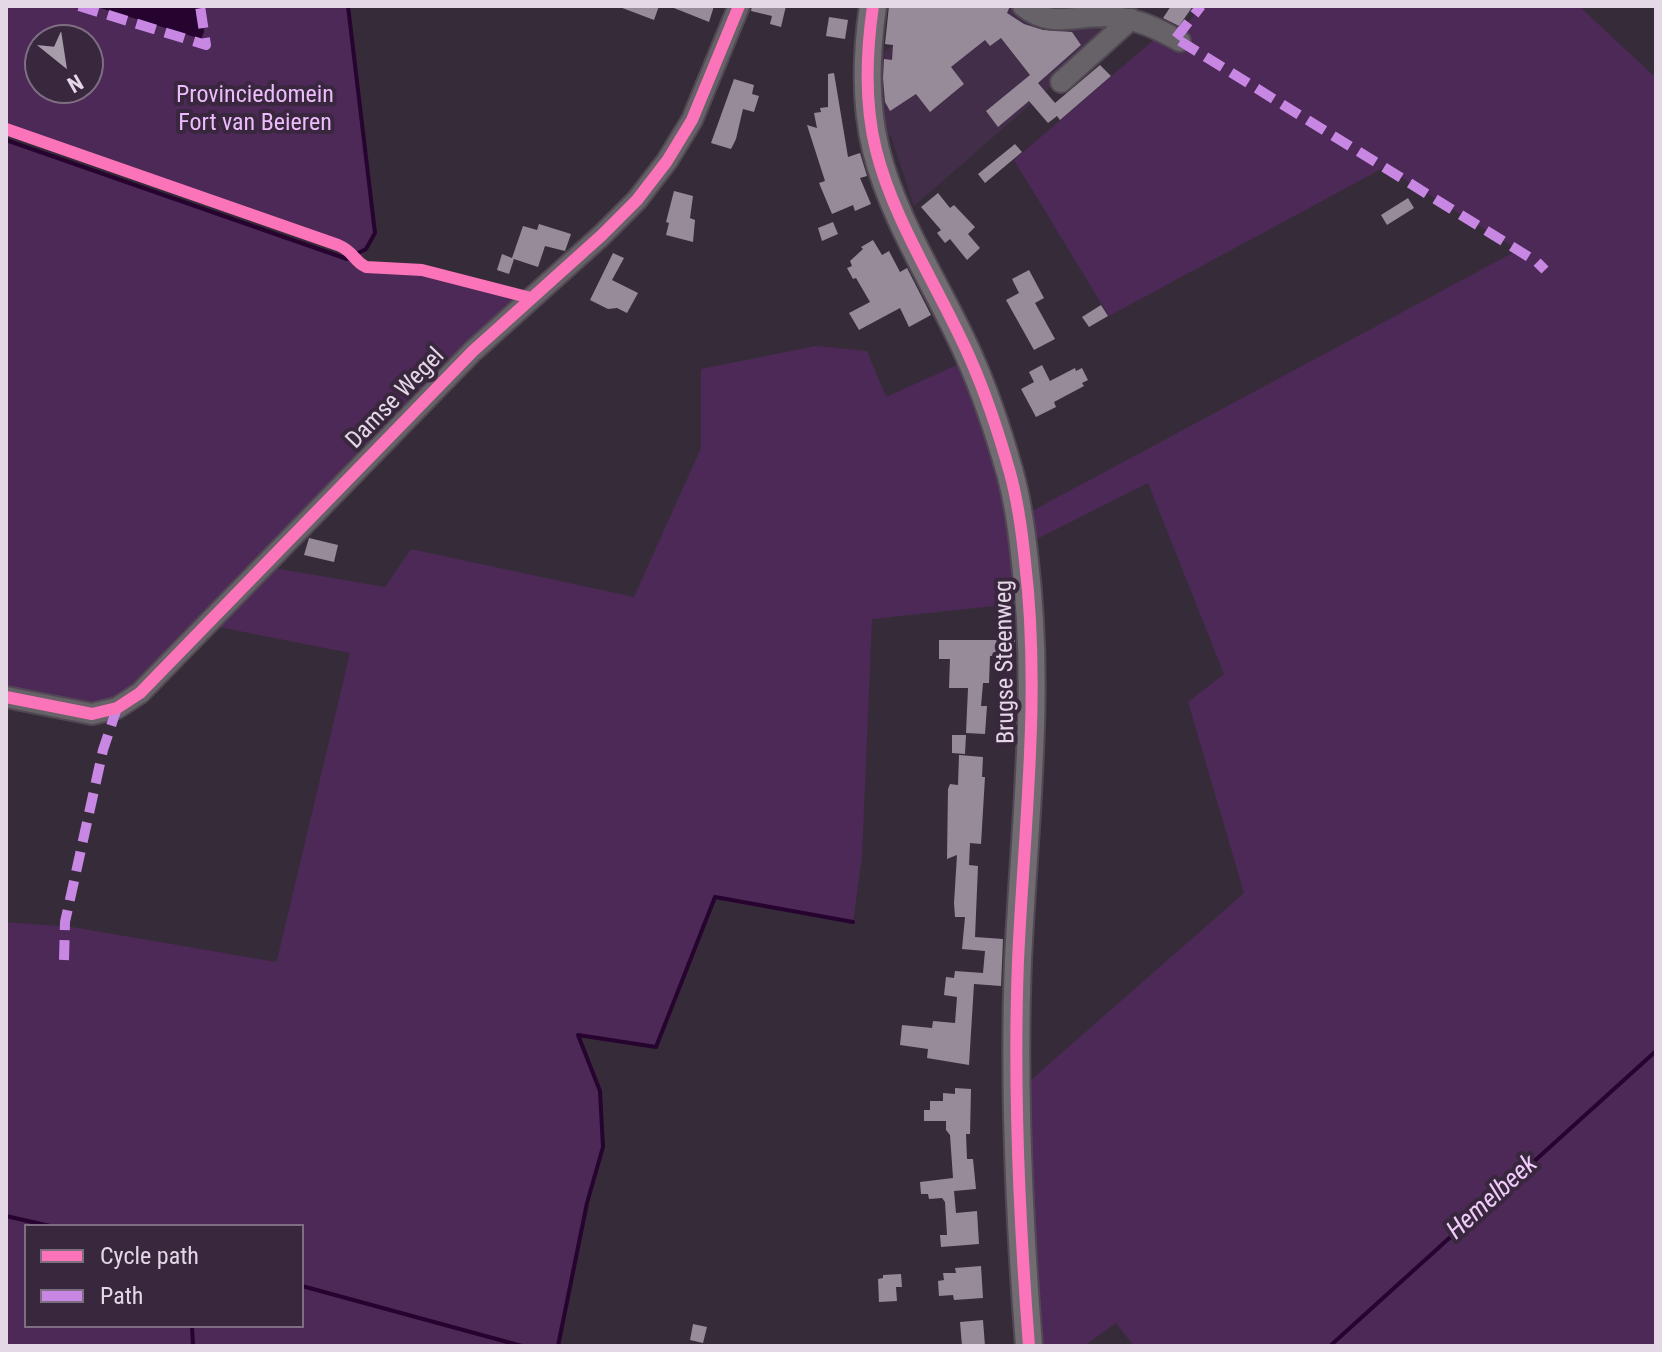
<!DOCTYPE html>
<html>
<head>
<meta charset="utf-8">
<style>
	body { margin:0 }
	#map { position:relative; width:1662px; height:1352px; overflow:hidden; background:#362c39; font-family:"Roboto Condensed",sans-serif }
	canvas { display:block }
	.frame { position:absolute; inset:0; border:8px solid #e4d8e7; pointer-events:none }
	.legend { position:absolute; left:24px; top:1224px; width:280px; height:104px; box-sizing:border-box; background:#39273e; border:2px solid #7d6e82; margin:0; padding:10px 14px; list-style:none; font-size:24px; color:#e4d8e7 }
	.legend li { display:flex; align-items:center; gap:16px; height:40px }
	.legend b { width:40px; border:2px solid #7d6e82 }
	.north { position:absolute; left:24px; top:24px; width:80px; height:80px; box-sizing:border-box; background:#39273e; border:2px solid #7d6e82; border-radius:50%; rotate:150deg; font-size:22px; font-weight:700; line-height:32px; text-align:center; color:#e4d8e7 }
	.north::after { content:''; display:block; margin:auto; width:28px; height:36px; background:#a79caa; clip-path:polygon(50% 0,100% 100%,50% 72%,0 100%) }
</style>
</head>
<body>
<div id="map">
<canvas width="1662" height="1352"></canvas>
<div class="frame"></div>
<ul class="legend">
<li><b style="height:10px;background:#fb73b8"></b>Cycle path</li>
<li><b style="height:10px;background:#c787e3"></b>Path</li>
</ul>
<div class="north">N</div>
</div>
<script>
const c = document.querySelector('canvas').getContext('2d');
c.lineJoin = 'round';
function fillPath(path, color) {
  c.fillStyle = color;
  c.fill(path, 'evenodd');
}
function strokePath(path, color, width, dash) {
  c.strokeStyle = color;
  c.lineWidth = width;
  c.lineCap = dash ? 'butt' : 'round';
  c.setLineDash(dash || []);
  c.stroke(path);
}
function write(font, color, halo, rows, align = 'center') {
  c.font = font + ' "Roboto Condensed",sans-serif';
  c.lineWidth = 8;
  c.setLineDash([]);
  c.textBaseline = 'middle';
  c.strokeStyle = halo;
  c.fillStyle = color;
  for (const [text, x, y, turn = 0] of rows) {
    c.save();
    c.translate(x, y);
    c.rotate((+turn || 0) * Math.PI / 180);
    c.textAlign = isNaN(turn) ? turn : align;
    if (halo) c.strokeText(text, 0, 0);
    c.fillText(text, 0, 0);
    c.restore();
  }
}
const built = new Path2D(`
	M937 6H1011L1029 20 1123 24 914 206 891 136 887 135 880 95 879 57Z`);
const green = new Path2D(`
	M6 6H348L375 233 358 263 379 268H422L523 295 137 690 106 708 6 695V140L357 262 352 251 283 231 6 134ZM40 40H88V88H40Z
	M1201 6H1579L1656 78V1346H1134L1116 1323 1084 1346H1040L1024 1086 1244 893 1188 702 1224 674 1148 483 1037 539 1032 511 1518 250 1385 167 1109 316 1014 160 1157 37 1176 38Z
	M816 346 867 351 886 397 959 364 990 431 1023 603 872 619 862 856 853 922 715 898 656 1047 578 1035 600 1091 603 1147 587 1203 558 1346H6V922L72 927 276 962 278 956 350 653 214 626 268 567 385 587 411 549 634 597 701 448V369ZM26 1226H302V1326H26Z`);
const water = new Path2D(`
	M94 6H200L204 32 201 39Z`);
const stream = new Path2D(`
	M6 140 347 259 366 249 375 233 348 6
	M6 1216 50 1226
	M302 1286 522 1346
	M192 1326 193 1346
	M558 1346 587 1203 603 1147 600 1091 578 1035 656 1047 715 897 853 922
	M1330 1346 1656 1051`);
const building = new Path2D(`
	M617 6H659L654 20Z
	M669 6H714L709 22Z
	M752 6H786L781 27 770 24 772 16 751 11Z
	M889 6H1010L1007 13 1024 24 1043 30 1072 32 1081 45 1038 83 1055 103 1100 65 1111 76 1060 120 1057 116 1048 123 1029 101 998 127 986 111 1030 75 1001 38 990 46 985 40 951 67 964 84 930 112 916 94 890 111 885 102 883 78 884 59 892 60 893 45 885 44Z
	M1171 6H1193L1179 26 1163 18Z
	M829 17 848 20 845 39 826 36Z
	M834 73 848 157 860 153 867 176 860 178 871 204 855 211 853 205 832 214 819 183 825 181 807 125 817 128 814 113 821 112 820 108 828 107V74Z
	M734 79 754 85 752 94 759 96 754 112 743 109 736 139 731 149 711 143Z
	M1015 144 1022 152 985 183 978 174Z
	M674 191 693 196 690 218 695 220 693 242 666 235 669 223 666 222Z
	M938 193 950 208 954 205 975 227 968 234 980 248 967 260 950 239 945 243 937 233 941 230 921 207Z
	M1408 198 1414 208 1387 225 1381 215Z
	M833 222 838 234 822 241 818 228Z
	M539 224 571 234 565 251 545 246 538 267 514 259 509 274 497 270 502 254 512 258 523 226 537 230Z
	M873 240 882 255 889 251 900 272 907 268 931 315 909 327 900 308 859 330 849 313 870 302 856 278 853 279 847 268 852 266 850 261 863 249 861 247Z
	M613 253 624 258 612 280 638 293 627 313 617 308 608 309 590 300Z
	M1029 270 1044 298 1035 303 1055 339 1034 350 1006 300 1019 293 1012 279Z
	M1101 305 1108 316 1089 327 1082 317Z
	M1042 365 1050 381 1075 368 1076 371 1082 368 1088 380 1082 383 1084 386 1054 402 1056 407 1036 417 1021 389 1034 382 1029 372Z
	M309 538 338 545 334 562 304 555Z
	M939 640H1015V654L990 656 989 683H983L981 706H987L985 734 966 733 968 688H949L950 659H939Z
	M952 735H966L965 754 952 753Z
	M959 755 983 757 982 777H985L981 844 970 843 969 865 978 866 975 937 1003 939 1001 986 974 984 969 1065 927 1058 928 1049 900 1045 902 1025 932 1028 933 1021 955 1023 957 997 944 995 946 977 954 978 955 971 983 973 985 951 962 949 965 917H955L954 903 957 855 947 859 948 789 950 784 958 785Z
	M955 1088 971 1089 970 1134H966L967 1159H973L976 1189 954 1191 956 1213 977 1211 979 1244 941 1247 940 1235H947L945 1202 942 1198 929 1199 928 1194H921L920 1182 953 1178 950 1135 946 1130V1121H924V1110H930V1101H943V1093L955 1094Z
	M981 1266 983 1298 954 1300 953 1295 939 1296 938 1281 944 1280 943 1273H956L955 1268Z
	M901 1274 902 1287H896L897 1301 879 1302 878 1279 883 1278V1275Z
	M983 1320 985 1346H962L960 1322Z
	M693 1324 707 1327 703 1343 690 1340Z`);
const minor = new Path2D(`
	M1023 6C1053 31 1080 12 1115 17 1140 20 1158 29 1180 41
	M1061 82 1131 19
	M6 697 92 714 117 708 140 693 473 351 602 235 637 200 667 161 692 120 739 6`);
const major = new Path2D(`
	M873 6C866 54 864 102 876 150 894 222 939 288 969 356 986 394 999 434 1010 473 1018 502 1022 532 1025 562 1041 694 1024 828 1018 961 1013 1090 1019 1217 1029 1346`);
const quiet = new Path2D(`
	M79 6 206 45 200 6
	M1176 38 1201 6
	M1180 41 1537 262 1545 270
	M64 960 65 922 103 750 117 708`);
const cycleway = new Path2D(`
	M873 6C866 54 864 102 876 150 894 222 939 288 969 356 986 394 999 434 1010 473 1018 502 1022 532 1025 562 1041 694 1024 828 1018 961 1013 1090 1019 1217 1029 1346
	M6 129 338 245C355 252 352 260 366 267L422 270 531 298
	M6 697 92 714 117 708 140 693 473 351 602 235 637 200 667 161 692 120 739 6`);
const parkNames = [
	["Provinciedomein",255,96],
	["Fort van Beieren",255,124]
];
const streetNames = [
	["Damse Wegel",396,399,-46],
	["Brugse Steenweg",1006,662,-91]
];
const waterNames = [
	["Hemelbeek",1493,1198,-42]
];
fillPath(built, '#422e49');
fillPath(green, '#4c2956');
fillPath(water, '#26042f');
strokePath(stream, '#26042f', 4);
fillPath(building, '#978b9a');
strokePath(minor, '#514854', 24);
strokePath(major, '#514854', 30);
strokePath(minor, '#666267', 20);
strokePath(major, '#716b72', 26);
strokePath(quiet, '#c787e3', 10, [20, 10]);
strokePath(cycleway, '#fb73b8', 12);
write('24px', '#edbcfc', '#39273e', parkNames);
write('24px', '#e4d8e7', '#39273e', streetNames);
write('italic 26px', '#f0cbfb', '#39273e', waterNames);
</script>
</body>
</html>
